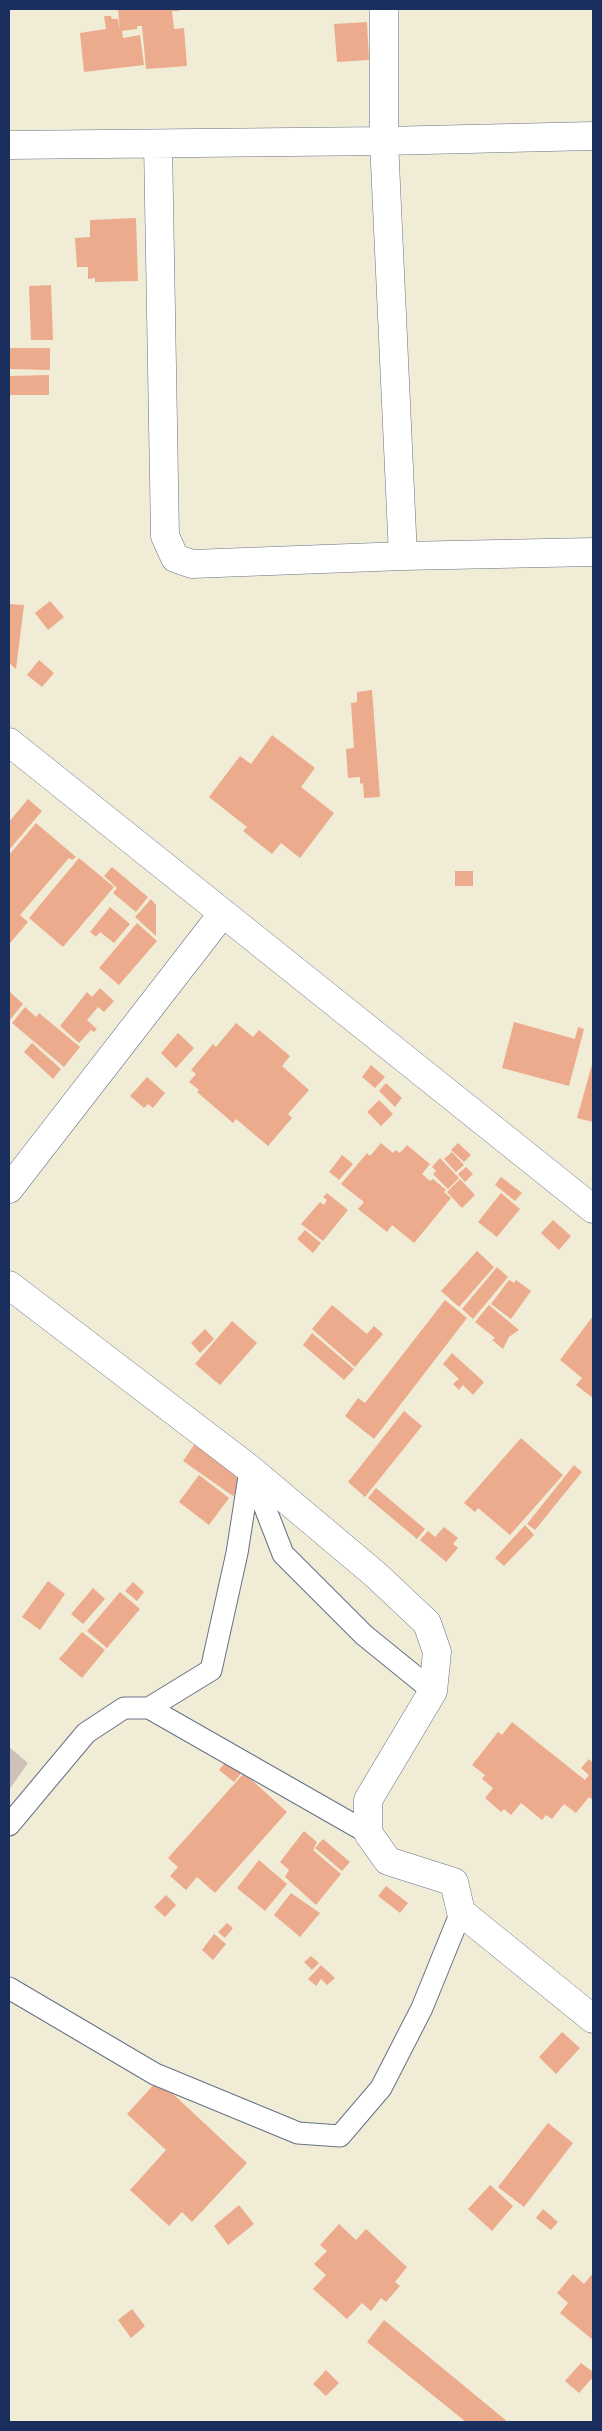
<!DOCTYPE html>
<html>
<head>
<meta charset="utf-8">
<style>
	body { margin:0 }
	#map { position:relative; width:602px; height:2431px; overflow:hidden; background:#f1ecd5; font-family:"Patrick Hand",sans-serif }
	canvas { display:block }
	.frame { position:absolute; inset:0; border:10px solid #1b2f5e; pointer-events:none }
</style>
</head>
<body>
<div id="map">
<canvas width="602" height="2431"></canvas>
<div class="frame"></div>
</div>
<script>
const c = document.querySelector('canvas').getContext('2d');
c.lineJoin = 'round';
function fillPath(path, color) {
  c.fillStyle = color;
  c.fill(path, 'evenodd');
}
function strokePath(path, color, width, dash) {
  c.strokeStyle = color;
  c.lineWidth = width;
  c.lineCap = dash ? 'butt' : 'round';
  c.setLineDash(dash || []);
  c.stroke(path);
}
const industrial = new Path2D(`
	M9 1747 28 1763 9 1790Z`);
const building = new Path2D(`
	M118 9H179V11H172L174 29 184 28 187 66 146 69 142 26H137V29L122 31 123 38 140 35 144 65 84 72 80 33 106 29 104 16H111L112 19H118L120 31Z
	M367 22 369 60 337 62 334 24Z
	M136 218 138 281 95 282V278L88 279V267H77L75 238 90 237V220Z
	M51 285 53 340H31L29 286Z
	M9 348H50V370L9 369Z
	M49 375V395H9V376Z
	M50 601 64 617 48 630 35 613Z
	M9 604 24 605 16 669 9 663Z
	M39 660 54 673 42 687 27 675Z
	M372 690 380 797 364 798 363 783 360 784V777L348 778 346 749 354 748 351 703 357 702V692Z
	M272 735 315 768 301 787 334 813 300 858 281 843 272 854 243 831 247 827 209 797 240 756 251 764Z
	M28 799 42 811 9 850V822Z
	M36 823 76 857 72 860 69 858 20 915 28 922 10 943 9 855Z
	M79 858 114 887 63 947 29 918Z
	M112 867 148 897 136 912 113 893 117 888 104 876Z
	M455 871H473V886H455Z
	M151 899 156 905V936L135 917Z
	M110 907 130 924 114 943 100 932 96 937 90 932Z
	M137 923 157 941 119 985 99 968Z
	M100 988 114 1001 104 1012 98 1007 87 1020 97 1029 94 1032 91 1030 79 1043 60 1026 87 992 92 997Z
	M9 991 23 1004 9 1021Z
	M25 1007 36 1017 39 1013 80 1047 64 1067 12 1023Z
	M514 1022 575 1039 578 1027 584 1029 569 1086 502 1068Z
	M236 1023 253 1037 259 1030 290 1056 282 1066 309 1090 288 1114 292 1118 268 1146 236 1119 233 1123 197 1092 199 1090 189 1082 196 1074 191 1070 213 1044 216 1047Z
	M178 1033 194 1048 176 1068 161 1053Z
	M32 1043 61 1069 53 1079 24 1052Z
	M593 1061V1122L577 1118Z
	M371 1065 385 1077 375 1088 362 1077Z
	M147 1077 165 1093 153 1108 148 1104 144 1108 130 1096Z
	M386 1083 402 1098 395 1107 379 1091Z
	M379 1100 393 1114 381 1126 367 1112Z
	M381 1143 393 1153 396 1150 400 1153 407 1145 430 1164 422 1174 430 1181 433 1179 446 1190 444 1192 451 1198 414 1243 392 1225 387 1232 358 1209 364 1202 341 1184 367 1153 370 1156Z
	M458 1143 471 1155 464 1162 451 1150Z
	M452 1152 464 1165 456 1172 444 1159Z
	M342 1155 353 1164 339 1180 329 1172Z
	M440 1158 459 1178 448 1189 433 1174 436 1171 432 1167Z
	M466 1167 473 1174 465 1182 458 1174Z
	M501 1177 522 1193 515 1201 495 1185Z
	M460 1179 475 1195 462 1208 447 1192Z
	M327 1193 348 1210 323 1241 301 1224 320 1202 324 1205 327 1200 323 1197Z
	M501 1193 520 1209 497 1237 478 1222Z
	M553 1220 571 1236 559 1250 541 1233Z
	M305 1230 321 1243 313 1253 297 1239Z
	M477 1251 494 1267 459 1307 441 1291Z
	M497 1267 508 1277 473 1319 462 1309Z
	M509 1280 514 1283 516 1280 531 1291 511 1319 491 1304Z
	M445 1300 467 1318 374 1439 345 1416 358 1398 365 1403Z
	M332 1305 367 1334 374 1326 383 1334 355 1367 312 1329Z
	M489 1305 519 1330 509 1337 503 1349 492 1340 495 1338 475 1322Z
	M593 1316V1398L576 1385 582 1378 560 1360Z
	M232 1321 257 1343 220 1385 195 1364Z
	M205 1329 214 1339 200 1353 191 1343Z
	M312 1333 354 1369 344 1380 303 1345Z
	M452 1353 484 1382 473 1395 463 1385 459 1390 453 1384 459 1379 443 1364Z
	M404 1411 422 1426 365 1497 348 1482Z
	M521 1438 563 1475 510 1535 478 1508 475 1512 464 1503Z
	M196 1442 244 1480 233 1496 183 1461Z
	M574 1465 582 1472 535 1530 527 1524Z
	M199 1475 229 1498 209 1525 179 1502Z
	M376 1488 425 1529 417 1539 368 1498Z
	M525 1525 534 1535 504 1566 495 1558Z
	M444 1527 458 1538 453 1544 458 1548 446 1562 420 1540 428 1531 435 1537Z
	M48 1581 65 1594 40 1630 22 1617Z
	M133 1582 144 1592 137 1601 125 1591Z
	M93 1588 105 1599 83 1624 71 1614Z
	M120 1592 140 1609 107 1648 87 1631Z
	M82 1632 105 1650 82 1678 59 1659Z
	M512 1722 585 1780 589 1775 581 1768 589 1759 593 1763V1800L589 1797 576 1813 564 1804 552 1819 546 1815 542 1820 521 1803 511 1815 504 1809 501 1812 485 1798 493 1788 482 1779 485 1775 472 1765 498 1732 502 1735Z
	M228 1759 243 1771 234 1782 219 1770Z
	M244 1773 287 1812 215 1893 197 1877 186 1890 170 1876 178 1867 168 1858Z
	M304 1831 317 1842 313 1850 341 1874 316 1905 285 1877 289 1870 280 1862Z
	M323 1839 350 1862 342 1871 315 1848Z
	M259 1860 287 1884 265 1911 237 1888Z
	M386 1886 408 1903 400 1913 378 1896Z
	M291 1893 320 1913 300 1937 274 1915Z
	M166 1895 176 1905 165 1917 154 1907Z
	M227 1923 233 1928 225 1938 218 1932Z
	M214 1934 226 1944 213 1960 202 1950Z
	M311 1956 319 1963 312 1970 304 1962Z
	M321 1965 335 1978 327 1985 321 1979 316 1986 308 1979Z
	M562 2032 580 2048 556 2074 539 2057Z
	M158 2080 247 2163 192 2222 182 2212 169 2226 130 2190 166 2150 127 2114Z
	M548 2123 573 2143 524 2207 498 2187Z
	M490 2185 513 2206 492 2231 468 2209Z
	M239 2205 254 2224 228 2245 214 2226Z
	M543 2209 558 2222 551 2230 536 2218Z
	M339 2224 356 2240 366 2229 407 2267 395 2282 400 2286 386 2302 381 2298 371 2311 362 2303 347 2319 313 2289 326 2275 314 2264 327 2251 320 2245Z
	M593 2273V2340L560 2313 568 2303 557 2293 573 2274 584 2284Z
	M132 2309 145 2326 131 2338 118 2320Z
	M384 2320 508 2422H466L367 2342Z
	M581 2363 593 2372V2377L579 2393 565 2381Z
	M326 2370 339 2383 326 2396 313 2384Z`);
const lane = new Path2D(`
	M250 1469 283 1554 364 1635 433 1691
	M149 1708 211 1670 237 1553 250 1470
	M9 1825 86 1733 124 1708H149L368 1833
	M9 1988 155 2074 298 2133 340 2136 381 2088 422 2008 461 1912`);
const street = new Path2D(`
	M384 9V141L403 556 593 552
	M158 144 165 536 175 558 192 564 403 556
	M9 145 384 141 593 136
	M9 742 593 1209
	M9 1189 223 913
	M9 1285 250 1469 376 1575 427 1623 437 1652 433 1691 368 1800V1833L388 1861 454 1882 461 1912 593 2019`);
fillPath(industrial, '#cec1b9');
fillPath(building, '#edab8e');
strokePath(lane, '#667188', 23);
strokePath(street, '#667188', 29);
strokePath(lane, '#fff', 21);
strokePath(street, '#fff', 28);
</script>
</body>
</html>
